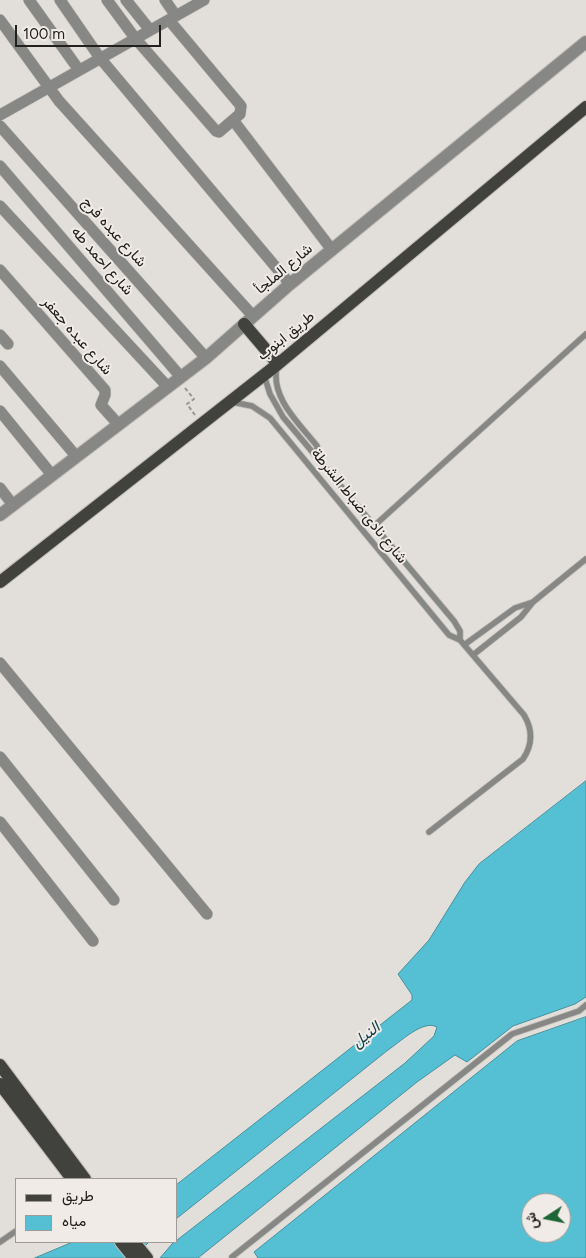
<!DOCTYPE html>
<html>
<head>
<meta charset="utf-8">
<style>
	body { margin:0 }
	#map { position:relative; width:586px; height:1258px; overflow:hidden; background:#e2deda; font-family:Figtree,Vazirmatn,sans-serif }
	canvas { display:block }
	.legend { position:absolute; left:15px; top:1178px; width:162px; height:65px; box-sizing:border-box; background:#f0ebe7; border:1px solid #9e9a97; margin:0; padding:6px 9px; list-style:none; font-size:15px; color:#22201f }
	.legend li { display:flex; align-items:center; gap:10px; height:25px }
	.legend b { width:25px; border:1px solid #9e9a97 }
	.north { position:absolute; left:521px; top:1193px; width:50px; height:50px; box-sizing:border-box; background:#f0ebe7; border:1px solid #9e9a97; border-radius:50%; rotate:259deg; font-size:14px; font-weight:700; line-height:20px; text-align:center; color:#22201f }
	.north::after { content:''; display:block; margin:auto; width:18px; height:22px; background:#1b6634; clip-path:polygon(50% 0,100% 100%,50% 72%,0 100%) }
	.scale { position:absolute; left:15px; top:25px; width:146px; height:22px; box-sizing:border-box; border:2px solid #22201f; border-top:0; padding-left:6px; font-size:15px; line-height:18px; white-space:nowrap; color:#22201f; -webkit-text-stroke:4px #f0ebe7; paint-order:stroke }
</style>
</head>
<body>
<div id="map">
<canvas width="586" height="1258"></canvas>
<ul class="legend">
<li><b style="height:6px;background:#41423e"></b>طريق</li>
<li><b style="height:14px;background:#55c0d3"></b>مياه</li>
</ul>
<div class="north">ش</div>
<div class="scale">100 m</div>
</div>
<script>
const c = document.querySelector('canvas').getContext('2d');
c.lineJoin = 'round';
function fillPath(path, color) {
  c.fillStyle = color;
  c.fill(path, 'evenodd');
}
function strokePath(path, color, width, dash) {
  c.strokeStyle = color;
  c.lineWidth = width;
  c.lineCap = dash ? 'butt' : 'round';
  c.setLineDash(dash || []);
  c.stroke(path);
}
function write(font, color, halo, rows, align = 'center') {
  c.font = font + ' Figtree,Vazirmatn,sans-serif';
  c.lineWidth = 4;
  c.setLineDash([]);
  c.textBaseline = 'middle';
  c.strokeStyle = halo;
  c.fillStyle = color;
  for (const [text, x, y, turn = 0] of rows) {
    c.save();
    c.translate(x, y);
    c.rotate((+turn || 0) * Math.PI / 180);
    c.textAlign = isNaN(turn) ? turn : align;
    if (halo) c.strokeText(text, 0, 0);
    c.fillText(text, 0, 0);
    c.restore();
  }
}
const water = new Path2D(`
	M586 781V997L575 1004 513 1026 467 1062 455 1055 417 1082 198 1258H160L172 1244 405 1063 434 1036 437 1027C423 1019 399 1043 388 1050L176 1219V1185L412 1000V995L398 974 429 940 465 882 479 864Z
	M586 1017V1258H258L254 1252 517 1041ZM531 1203H561V1233H531Z
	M73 1242H149L133 1258H35Z`);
const path = new Path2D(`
	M185 388 194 399 187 404 195 415`);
const service = new Path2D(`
	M277 366C270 398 299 423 317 446V451L314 454
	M232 402 252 406 270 418 449 635 460 640V631L454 621 283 417 270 394 264 375
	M374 526 586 334
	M464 645 515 608 533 602
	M473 655 521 617 533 602 586 559
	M429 832 523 759C533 744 533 730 524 715L460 640
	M0 1242 16 1231
	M232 1257 512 1034 579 1011 586 1005`);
const minor = new Path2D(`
	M29 0 79 70
	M60 0 100 58 290 284
	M107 0 135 38 216 131 219 132 240 114 241 106 169 20
	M126 0 150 30
	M165 0 176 16
	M0 20 59 101 253 316
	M0 115 204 0
	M233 120 332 250
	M0 126 206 358
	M0 166 180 376
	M0 206 167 386
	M0 270 105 390V395L101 405 118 424
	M0 335 8 344
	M0 366 76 456
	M0 411 52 475
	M0 488 13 505
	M0 663 207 914
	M0 757 114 900
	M0 822 93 941`);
const tertiary = new Path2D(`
	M0 515 206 358 290 284 586 42`);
const primary = new Path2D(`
	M244 324 278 364
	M0 582 278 364 586 107
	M0 1065 85 1179
	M0 1084 72 1179
	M121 1242 134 1258
	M134 1242 147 1258`);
const streetNames = [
	["شارع عبده فرج",114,232,48],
	["شارع احمد طه",102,261,49],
	["شارع الملجأ",284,269,-40],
	["شارع عبده جعفر",77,336,49],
	["طريق ابنوب",286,336,-39],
	["شارع نادى ضباط الشرطة",359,506,51]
];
const waterNames = [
	["النيل",366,1035,-38]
];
fillPath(water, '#55c0d3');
strokePath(water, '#46909d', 1);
strokePath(service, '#bfbcb8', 7);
strokePath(minor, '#bfbcb8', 12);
strokePath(tertiary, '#bfbcb8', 14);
strokePath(primary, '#bfbcb8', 14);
strokePath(path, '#999693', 2, [4, 2.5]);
strokePath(service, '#878886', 5.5);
strokePath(minor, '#878886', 11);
strokePath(tertiary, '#878886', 12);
strokePath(primary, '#41423e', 12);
write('15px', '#22201f', '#f0ebe7', streetNames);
write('italic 16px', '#12424b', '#f0ebe7', waterNames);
</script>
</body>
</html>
